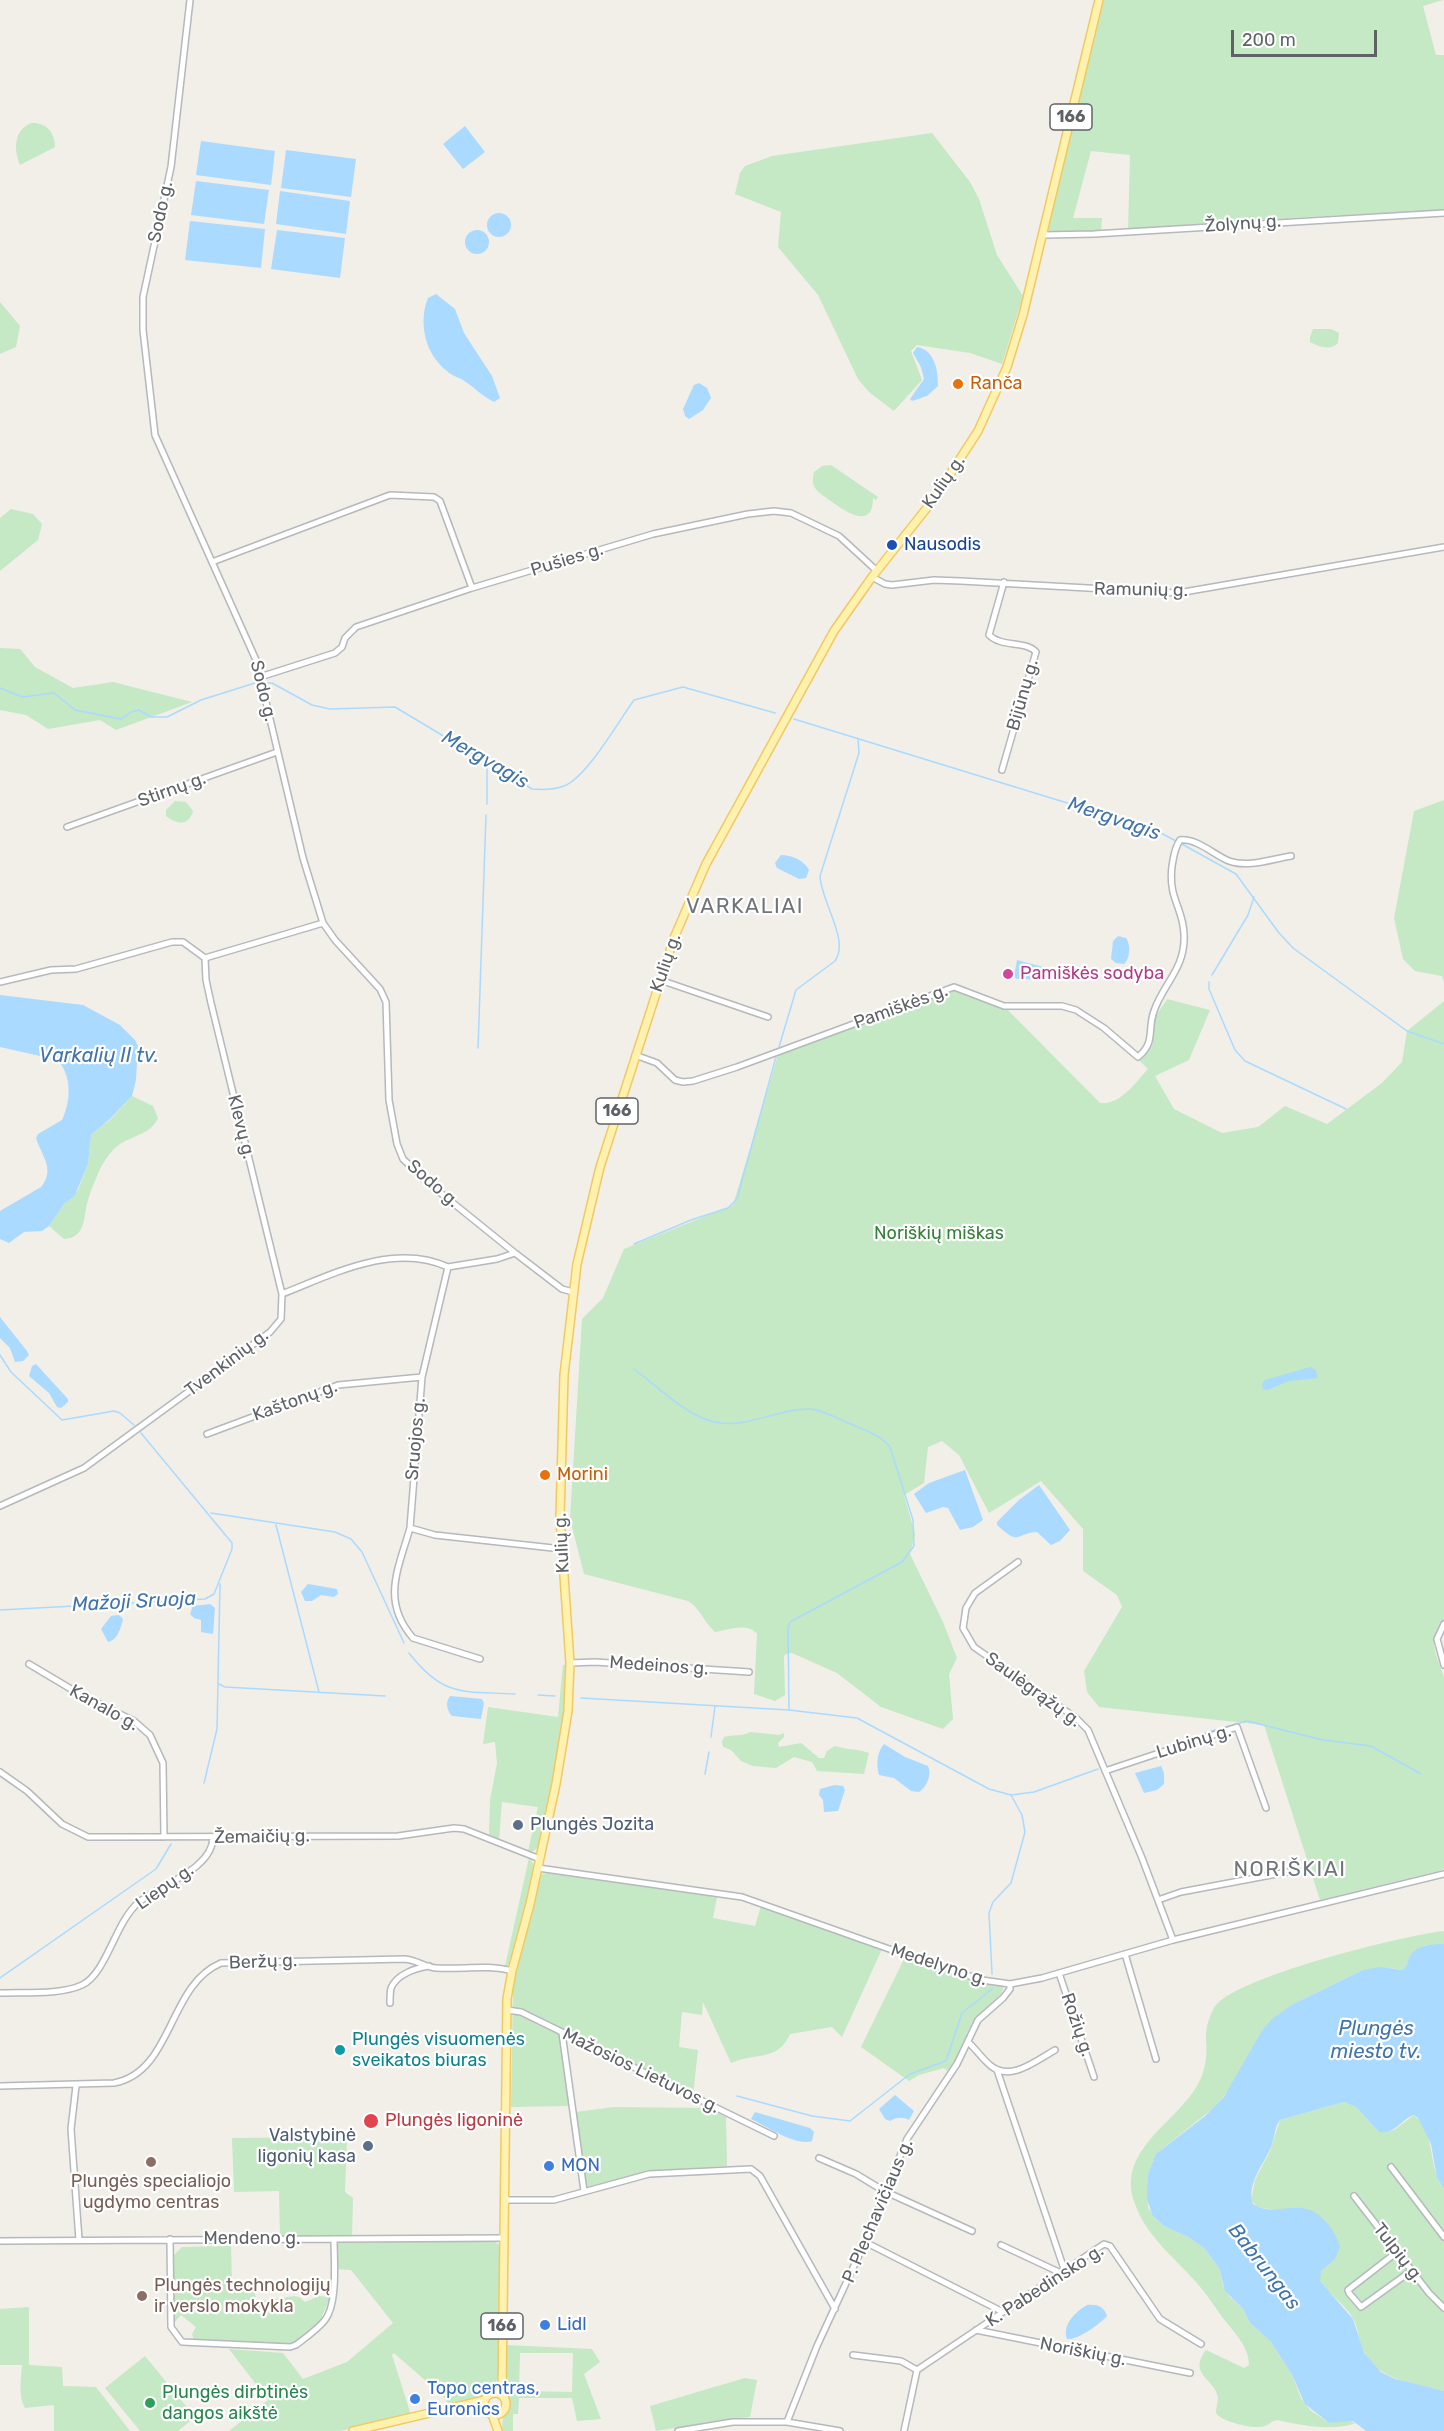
<!DOCTYPE html>
<html>
<head>
<meta charset="utf-8">
<style>
	body { margin:0 }
	#map { position:relative; width:1444px; height:2431px; overflow:hidden; background:#f1efe8; font-family:Rubik,sans-serif }
	canvas { display:block }
	.scale { position:absolute; left:1231px; top:30px; width:146px; height:27px; box-sizing:border-box; border:3px solid #5f6368; border-top:0; padding-left:8px; font-size:18px; line-height:21px; white-space:nowrap; color:#5f6368; -webkit-text-stroke:4px #fff; paint-order:stroke }
</style>
</head>
<body>
<div id="map">
<canvas width="1444" height="2431"></canvas>
<div class="scale">200 m</div>
</div>
<script>
const c = document.querySelector('canvas').getContext('2d');
c.lineJoin = 'round';
function fillPath(path, color) {
  c.fillStyle = color;
  c.fill(path, 'evenodd');
}
function strokePath(path, color, width, dash) {
  c.strokeStyle = color;
  c.lineWidth = width;
  c.lineCap = dash ? 'butt' : 'round';
  c.setLineDash(dash || []);
  c.stroke(path);
}
function write(font, color, halo, rows, align = 'center') {
  c.font = font + ' Rubik,sans-serif';
  c.lineWidth = 4.5;
  c.setLineDash([]);
  c.textBaseline = 'middle';
  c.strokeStyle = halo;
  c.fillStyle = color;
  for (const [text, x, y, turn = 0] of rows) {
    c.save();
    c.translate(x, y);
    c.rotate((+turn || 0) * Math.PI / 180);
    c.textAlign = isNaN(turn) ? turn : align;
    if (halo) c.strokeText(text, 0, 0);
    c.fillText(text, 0, 0);
    c.restore();
  }
}
const green = new Path2D(`
	M1104 0H1443L1423 6 1436 55H1444V210L1306 217 1128 230 1130 155 1091 151 1073 218H1102L1101 232 1049 233 1048 227Z
	M31 123C46 122 55 132 55 147L20 165C14 150 13 131 31 123Z
	M932 133 970 182 979 199 997 255 1023 296 1002 364 970 353 917 345 911 351 922 380 894 411 869 392 858 379 818 295 778 247 781 212 735 194 740 173 745 166 772 156Z
	M0 302 20 326 16 347 0 354Z
	M1313 329H1331L1339 333 1338 343C1331 351 1319 347 1310 342V337Z
	M831 465 878 497 876 500 873 498C873 531 845 511 832 502 826 497 817 493 814 486 812 481 813 477 814 472L822 466Z
	M11 509 33 514 42 524 38 540 0 571V518Z
	M0 648 20 649 35 667 73 688 113 682 192 702 116 730 100 720 48 729 26 715 0 710Z
	M1444 800V983L1442 976 1415 971 1403 959 1394 918 1414 811Z
	M175 801 186 802 193 811C189 826 177 825 166 816V810Z
	M956 989 1005 1007 1100 1103C1121 1105 1135 1083 1148 1069L1139 1060C1162 1041 1148 1042 1154 1021 1156 1014 1163 1006 1167 999L1210 1010 1189 1060 1155 1076 1174 1109 1222 1133 1258 1127 1285 1106 1327 1124 1382 1083 1402 1062 1407 1031 1444 1001V1620C1426 1638 1437 1657 1444 1677V1869L1442 1870 1320 1900 1264 1725 1099 1707 1087 1692 1084 1671 1122 1607 1117 1595 1083 1571V1529L1041 1481 989 1513 959 1455 942 1441 928 1447 924 1483 904 1495 915 1534 910 1554 943 1622 957 1658 949 1674 953 1719 943 1729 881 1707 837 1673 792 1653 786 1654 784 1656 785 1695 775 1701 754 1694 757 1634C748 1622 728 1630 715 1632 704 1622 699 1607 688 1601L584 1574 570 1519 582 1319 603 1298 624 1249 733 1205 778 1055Z
	M132 1096 153 1106 158 1118C151 1134 134 1135 120 1144 112 1149 105 1160 100 1169 96 1179 91 1189 88 1200 83 1215 87 1238 64 1239L49 1226 64 1204 78 1190 88 1164 91 1135 111 1119Z
	M563 1664 567 1667C566 1729 552 1787 539 1847L532 1852 528 1851 538 1807 502 1802 499 1840 489 1836 490 1800 497 1763 495 1742 483 1744 488 1707 558 1717Z
	M750 1732 779 1735 784 1733V1737L778 1743 779 1747 801 1743 819 1758H824L827 1751 835 1746C848 1750 858 1749 869 1753L864 1774 817 1771 812 1762 794 1757 776 1768 753 1766 741 1761 731 1750 723 1747 722 1742 724 1737C733 1734 742 1737 750 1732Z
	M529 1858 535 1866C529 1899 522 1937 508 1966H505Z
	M547 1873 717 1897 713 1918 755 1926 761 1906 882 1949 842 2037 832 2027 790 2034C778 2062 755 2052 731 2063L703 2002 702 2015 682 2012 679 2047 698 2050 693 2095 560 2030 571 2106 511 2107 513 1987 539 1880 542 1874Z
	M1444 1931V1944L1425 1945 1410 1956 1404 1970 1389 1968 1363 1970 1293 2004 1261 2032 1232 2086 1216 2106 1162 2149 1153 2161 1148 2207 1152 2215 1164 2226 1188 2237 1204 2248 1219 2268 1223 2286 1229 2296 1243 2309 1250 2323 1271 2342 1292 2375 1301 2398 1310 2410 1329 2423 1348 2420 1356 2423C1333 2431 1303 2426 1278 2420 1271 2421 1270 2424 1265 2426 1256 2430 1221 2422 1216 2413 1216 2408 1218 2402 1218 2398 1216 2379 1187 2375 1206 2350L1244 2368 1249 2365C1249 2348 1236 2334 1226 2322 1216 2309 1207 2294 1196 2282 1173 2256 1147 2237 1135 2204 1118 2158 1160 2132 1186 2101 1195 2091 1202 2079 1205 2065 1210 2042 1200 2034 1214 2008 1230 1978 1405 1935 1444 1931Z
	M905 1957 976 1980 1004 1986 1001 1994 973 2021 949 2072 944 2068 919 2075 909 2081 861 2047Z
	M1344 2102 1356 2107 1379 2132 1394 2130 1414 2115C1437 2134 1427 2168 1444 2189V2391C1415 2384 1379 2381 1363 2351 1358 2341 1359 2330 1354 2320 1346 2305 1330 2295 1320 2281 1317 2270 1327 2265 1335 2259L1274 2210 1257 2207 1251 2200 1255 2180 1270 2151 1280 2120Z
	M614 2107 708 2108 726 2117 727 2166 650 2171 587 2187 576 2112Z
	M347 2137 345 2192 353 2198 352 2236H280L279 2191 234 2192 232 2138Z
	M494 2240 500 2246 499 2373C492 2400 474 2400 450 2406L444 2397 394 2353 392 2355 411 2415 340 2431H229L268 2400 229 2349 283 2353 303 2379 347 2362 393 2323 351 2270 335 2269 336 2243Z
	M231 2246 232 2283H254L256 2302 294 2296 299 2297 305 2302 319 2296 330 2297 320 2321 293 2345 194 2340 192 2334 196 2327 181 2315 174 2323 173 2256 182 2247Z
	M29 2307V2365L62 2367 63 2386 96 2387 130 2431H54V2405L25 2408C18 2396 21 2378 22 2365H0V2309Z
	M505 2345 592 2349 600 2362 584 2374 601 2419 577 2421 572 2398H519L518 2414H513V2431H502L503 2417 510 2405 503 2390ZM520 2353H573L572 2392 519 2391Z
	M145 2356 195 2417 178 2431H140L105 2388Z
	M745 2378 757 2380 750 2417 722 2420 656 2431 650 2406Z`);
const water = new Path2D(`
	M465 126 485 152 463 169 443 144Z
	M201 141 275 151 271 185 196 175Z
	M286 150 356 159 351 197 281 188Z
	M196 181 269 190 264 224 191 215Z
	M280 191 350 201 346 234 276 224Z
	M487 225a12 12 0 1 1 24 0a12 12 0 1 1-24 0Z
	M190 221 265 229 261 268 185 260Z
	M277 230 345 238 340 278 271 269Z
	M465 242a12 12 0 1 1 24 0a12 12 0 1 1-24 0Z
	M436 294 455 309 464 333 492 376 500 398 494 402C482 396 474 387 463 380 458 377 452 376 447 371 425 354 418 323 428 298Z
	M917 347C935 350 938 370 938 386L927 396 912 401 910 399 924 379 921 367 913 353Z
	M699 383 707 388 711 398 703 410 689 419 685 416 683 409 694 385Z
	M781 855C791 855 804 860 809 870L806 878 799 879 777 868 775 863Z
	M1118 936 1126 938C1131 944 1130 959 1124 964L1116 963 1111 959 1113 941Z
	M1017 960 1051 969 1052 976C1041 983 1028 978 1016 979L1014 976Z
	M0 995 83 1005 120 1025 135 1040 138 1046 136 1080 132 1096 110 1119 91 1135 88 1164 75 1195 64 1204 49 1226 42 1231 24 1232 9 1243 0 1239V1211L41 1187C56 1169 41 1155 36 1138L38 1134 62 1120C71 1101 72 1077 58 1060L0 1047Z
	M0 1317 27 1351 29 1355 23 1361 15 1362 10 1348 0 1338Z
	M36 1364 68 1399V1402L61 1408 57 1407 49 1393 29 1376 32 1366Z
	M1310 1367 1316 1370 1318 1378 1289 1381 1267 1390 1263 1389 1262 1384 1265 1380Z
	M965 1470 983 1520 973 1527 960 1530 948 1508 943 1507 926 1513 914 1494 929 1483Z
	M1039 1485 1070 1530 1060 1541 1051 1545 1037 1532C1015 1533 1021 1547 997 1525V1522L1019 1500Z
	M308 1584 337 1589 338 1594 334 1597 321 1595 312 1601H305L301 1592Z
	M210 1604 215 1608 213 1634 201 1632V1620L194 1618 190 1614 193 1606Z
	M119 1615 123 1619C121 1627 118 1640 108 1642L101 1629 111 1616Z
	M450 1696 482 1699 484 1703 481 1719 452 1716C447 1711 445 1702 450 1696Z
	M884 1744 905 1757 928 1766C932 1774 927 1787 919 1792L911 1791 894 1778 879 1775C876 1764 877 1752 884 1744Z
	M1161 1766 1164 1773V1784L1157 1790 1144 1793 1135 1773Z
	M835 1785 843 1786 845 1790 838 1811 824 1812 823 1800 819 1795 820 1789Z
	M1444 1944V2189L1437 2178 1431 2144 1418 2118 1414 2115C1400 2120 1396 2134 1379 2132L1356 2107 1344 2102 1280 2120C1274 2128 1275 2138 1271 2147 1264 2164 1246 2184 1253 2204 1276 2219 1299 2196 1322 2218 1330 2225 1336 2235 1340 2246L1335 2259 1321 2271 1320 2281 1353 2319 1364 2353 1381 2372 1395 2379 1444 2391V2431H1366L1353 2421 1329 2423 1305 2404 1292 2375 1271 2342 1250 2323 1243 2309 1225 2291 1219 2268 1204 2248 1188 2237 1164 2226 1152 2215 1147 2198 1148 2175 1156 2154 1205 2116 1224 2097 1261 2032 1272 2019 1293 2004 1363 1970 1380 1967 1403 1970C1408 1965 1407 1961 1410 1956 1418 1944 1432 1944 1444 1944Z
	M895 2095 914 2111 909 2120C904 2117 896 2117 890 2121L885 2119 879 2109Z
	M755 2112 810 2128 814 2132 812 2141C797 2147 766 2126 751 2119Z
	M1087 2305C1097 2304 1104 2306 1107 2316 1099 2325 1078 2340 1067 2339 1062 2325 1075 2312 1087 2305Z`);
const stream = new Path2D(`
	M267 683H272L312 705 330 709 395 707 532 789C543 790 553 790 564 786 587 777 618 722 634 700L683 687 775 713
	M0 688 22 697 54 693 75 710 121 719 131 712 139 710 151 717H167L201 700 255 683
	M794 719 1155 830 1176 841
	M487 763V804
	M1180 843 1236 874 1279 933 1293 948 1407 1031 1444 1044
	M1212 975 1248 915 1254 897
	M1209 982V989L1235 1050 1245 1061 1346 1109
	M779 1047 796 990 835 961C850 940 821 902 820 876L859 753 858 739
	M478 1048 486 815
	M634 1244 691 1220 728 1208 737 1199 776 1057
	M0 1355 11 1372 62 1420 114 1411 120 1413 134 1425
	M634 1369C656 1385 687 1416 714 1422 747 1429 777 1409 808 1409 822 1409 838 1419 851 1424 865 1430 880 1435 890 1447L913 1520 914 1546 902 1562 790 1622 788 1628 789 1710
	M211 1513 335 1532 351 1539 362 1552 404 1643
	M276 1525 319 1692
	M0 1610 205 1599 214 1594 232 1549V1543L141 1433
	M409 1653C444 1698 463 1691 515 1694
	M219 1684 225 1687 385 1696
	M538 1695 555 1696
	M581 1698 789 1710 857 1718 989 1789 1011 1795 1022 1815 1025 1832 1011 1883 993 1902 989 1913 992 1974
	M1205 1733 1247 1721 1323 1740 1371 1746 1421 1774
	M711 1737 715 1706
	M705 1774 709 1752
	M204 1783 217 1729 220 1584
	M1011 1795 1034 1792 1098 1769
	M0 1978 156 1869 171 1844
	M737 2096 812 2116 850 2121 910 2074 946 2061 962 2013 992 1989`);
const minor = new Path2D(`
	M190 0 171 167 143 297V330L155 435 256 660 303 858 323 923 335 940 380 989 386 1002 389 1100 397 1144 403 1159 427 1182 515 1253 562 1289 573 1292
	M1043 235 1094 234 1444 213
	M212 562 390 495 434 497 440 501 472 588
	M872 577 885 584 892 585 934 580 961 581 1178 593 1444 547
	M260 677 335 653 342 647 345 638 356 627 472 588 653 534 748 514 774 511 791 513 839 536 877 571
	M1002 770 1036 652C1025 640 1002 648 989 635L1004 582
	M67 827 277 752
	M205 958 206 980 211 1003 282 1294
	M205 958 323 923
	M660 980 768 1017
	M0 982 51 970 76 969 172 942H183L205 958
	M635 1055 657 1063 675 1080 683 1082 693 1081 737 1067 954 987 1004 1006H1062L1076 1010 1104 1028 1138 1057C1156 1042 1147 1030 1154 1011 1163 984 1186 968 1184 934 1183 907 1168 899 1172 866 1174 856 1174 849 1180 840 1197 838 1214 855 1229 861 1248 868 1272 859 1291 856
	M515 1253 497 1259 448 1267 422 1377 410 1528 435 1535 562 1549
	M207 1434 338 1385 422 1377
	M0 1506 84 1468 270 1332 281 1319 282 1294C333 1274 394 1242 448 1267
	M410 1528C398 1570 381 1601 413 1638L480 1659
	M1018 1562 975 1593 966 1608 963 1628 974 1647 1076 1718 1088 1730 1142 1858 1173 1940
	M1444 1624 1437 1639 1444 1665
	M570 1663 595 1662 749 1672
	M29 1664 76 1692 134 1721 150 1735 163 1763 164 1837
	M1105 1771 1237 1727 1266 1808
	M0 1772 27 1791 62 1824 88 1837 398 1836 454 1828 464 1829 540 1859
	M538 1868 742 1897 909 1956 982 1980 1010 1984 1042 1978 1173 1940 1444 1874
	M1158 1900 1181 1892 1287 1872
	M1125 1954 1156 2059
	M1059 1973 1094 2077
	M0 1993C24 1992 61 1995 82 1985 107 1973 115 1922 139 1902 160 1885 213 1869 213 1837
	M390 2003C390 1998 390 1992 391 1988 397 1974 416 1968 429 1966
	M507 2010 521 2012 774 2136
	M562 2033 584 2191
	M968 2042C976 2049 982 2059 991 2066 1011 2082 1037 2060 1055 2050
	M997 2070 1065 2272
	M0 2086 114 2083C173 2072 168 1985 221 1963L405 1959C416 1960 425 1967 436 1968 461 1970 488 1964 512 1971
	M76 2086 71 2129 79 2240
	M819 2158 856 2174 884 2191 972 2231
	M1391 2167 1444 2237
	M1354 2196 1429 2293 1444 2308
	M504 2200H554L649 2174 751 2169 760 2176 835 2309
	M170 2239 171 2327 182 2342 290 2347 296 2345C305 2338 317 2330 325 2320 338 2303 334 2261 334 2239
	M0 2241 503 2238
	M865 2242 1003 2312
	M1001 2245 1063 2274
	M1397 2252 1348 2290 1349 2293 1361 2307 1411 2271
	M976 2330 1190 2373
	M853 2355 901 2361 917 2370
	M787 2422 817 2346 865 2242 907 2139 957 2064 978 2020 1003 1998 1010 1989V1984
	M678 2431 733 2422H787L840 2431
	M904 2431 917 2370 1104 2244 1110 2246 1160 2319 1201 2344`);
const major = new Path2D(`
	M484 2404a11 11 0 1 1 22 0a11 11 0 1 1-22 0Z
	M502 2395 507 1999 512 1971 530 1904 556 1784 568 1711 570 1663 560 1517 564 1375 577 1264 600 1167 674 938 706 864 834 631 872 577 934 499 978 431 1007 367 1023 315 1099 0
	M492 2414 498 2431
	M353 2431 485 2400`);
const markers = [
	[958,384,6,"#e8710a"],
	[892,545,6,"#1a4fb4"],
	[1008,974,6,"#d1479c"],
	[545,1475,6,"#e8710a"],
	[518,1825,6,"#5c6f8a"],
	[340,2050,6,"#0f9aa8"],
	[371,2121,8,"#e0444e"],
	[368,2146,6,"#5c6f8a"],
	[151,2162,6,"#8d6e63"],
	[549,2166,6,"#3f7fe0"],
	[142,2296,6,"#8d6e63"],
	[545,2325,6,"#3f7fe0"],
	[415,2399,6,"#3f7fe0"],
	[150,2403,6,"#2e9e5b"]
];
const shields = [
	[1071,117,42],
	[617,1111,42],
	[502,2326,42]
];
const shieldNames = [
	["166",1071,117],
	["166",617,1111],
	["166",502,2326]
];
const streetNames = [
	["Sodo g.",161,212,-78],
	["Žolynų g.",1243,224,-4],
	["Kulių g.",944,482,-55],
	["Pušies g.",567,560,-17],
	["Ramunių g.",1141,590,1],
	["Sodo g.",263,691,76],
	["Bijūnų g.",1023,695,-74],
	["Stirnų g.",172,790,-20],
	["Kulių g.",666,963,-71],
	["Pamiškės g.",901,1007,-20],
	["Klevų g.",241,1127,76],
	["Sodo g.",433,1184,41],
	["Tvenkinių g.",227,1363,-37],
	["Kaštonų g.",295,1401,-20],
	["Sruojos g.",416,1439,-85],
	["Kulių g.",562,1543,-93],
	["Medeinos g.",659,1666,4],
	["Saulėgrąžų g.",1033,1690,36],
	["Kanalo g.",104,1708,29],
	["Lubinų g.",1194,1742,-17],
	["Žemaičių g.",262,1837,-1],
	["Liepų g.",165,1887,-35],
	["Beržų g.",263,1962,-2],
	["Medelyno g.",939,1965,18],
	["Rožių g.",1077,2025,71],
	["Mažosios Lietuvos g.",641,2071,26],
	["P. Plechavičiaus g.",878,2211,-67],
	["Mendeno g.",252,2239],
	["Tulpių g.",1398,2253,52],
	["K. Pabedinsko g.",1045,2286,-33],
	["Noriškių g.",1083,2352,11]
];
const foodNames = [
	["Ranča",970,384],
	["Morini",557,1475]
];
const transitNames = [
	["Nausodis",904,545]
];
const hotelNames = [
	["Pamiškės sodyba",1020,974]
];
const parkNames = [
	["Noriškių miškas",939,1234]
];
const serviceNames = [
	["Plungės Jozita",530,1825],
	["Valstybinė",356,2136,"right"],
	["ligonių kasa",356,2157,"right"]
];
const cultureNames = [
	["Plungės visuomenės",352,2040],
	["sveikatos biuras",352,2061]
];
const healthNames = [
	["Plungės ligoninė",385,2121]
];
const shopNames = [
	["MON",561,2166],
	["Lidl",557,2325],
	["Topo centras,",427,2389],
	["Euronics",427,2410]
];
const educationNames = [
	["Plungės specialiojo",151,2182],
	["ugdymo centras",151,2203],
	["Plungės technologijų",154,2286,"left"],
	["ir verslo mokykla",154,2307,"left"]
];
const leisureNames = [
	["Plungės dirbtinės",162,2393],
	["dangos aikštė",162,2414]
];
const waterNames = [
	["Mergvagis",485,760,30],
	["Mergvagis",1114,819,19],
	["Varkalių II tv.",99,1056],
	["Mažoji Sruoja",134,1602,-3],
	["Plungės",1376,2029],
	["miesto tv.",1376,2052],
	["Babrungas",1264,2267,52]
];
const quarterNames = [
	["VARKALIAI",745,907],
	["NORIŠKIAI",1290,1870]
];
fillPath(green, '#c5e8c5');
fillPath(water, '#aadaff');
strokePath(stream, '#aadaff', 1.5);
strokePath(minor, '#b5b8bc', 8);
strokePath(major, '#f2c960', 10);
strokePath(minor, '#fff', 5);
strokePath(major, '#fff2af', 7);
for (const [x, y, r, color] of markers) {
  const dot = new Path2D();
  dot.arc(x, y, r, 0, 2 * Math.PI);
  c.fillStyle = color;
  c.fill(dot);
  strokePath(dot, '#fff', 2);
}
for (const [x, y, w] of shields) {
  const box = new Path2D();
  box.roundRect(x - w / 2, y - 13, w, 26, 4.5);
  c.fillStyle = '#fff';
  c.fill(box);
  strokePath(box, '#5f6368', 1.5);
}
write('bold 16px', '#5f6368', null, shieldNames);
write('18px', '#5f6368', '#fff', streetNames);
write('18px', '#c56008', '#fff', foodNames, 'left');
write('18px', '#164399', '#fff', transitNames, 'left');
write('18px', '#b23c85', '#fff', hotelNames, 'left');
write('18px', '#348238', '#fff', parkNames);
write('18px', '#4e5e75', '#fff', serviceNames, 'left');
write('18px', '#0d838f', '#fff', cultureNames, 'left');
write('18px', '#be3a42', '#fff', healthNames, 'left');
write('18px', '#366cbe', '#fff', shopNames, 'left');
write('18px', '#785e54', '#fff', educationNames);
write('18px', '#27864d', '#fff', leisureNames, 'left');
write('italic 20px', '#4174aa', '#fff', waterNames);
c.letterSpacing = '1.5px';
write('21px', '#70757a', '#fff', quarterNames);
c.letterSpacing = '0px';
</script>
</body>
</html>
